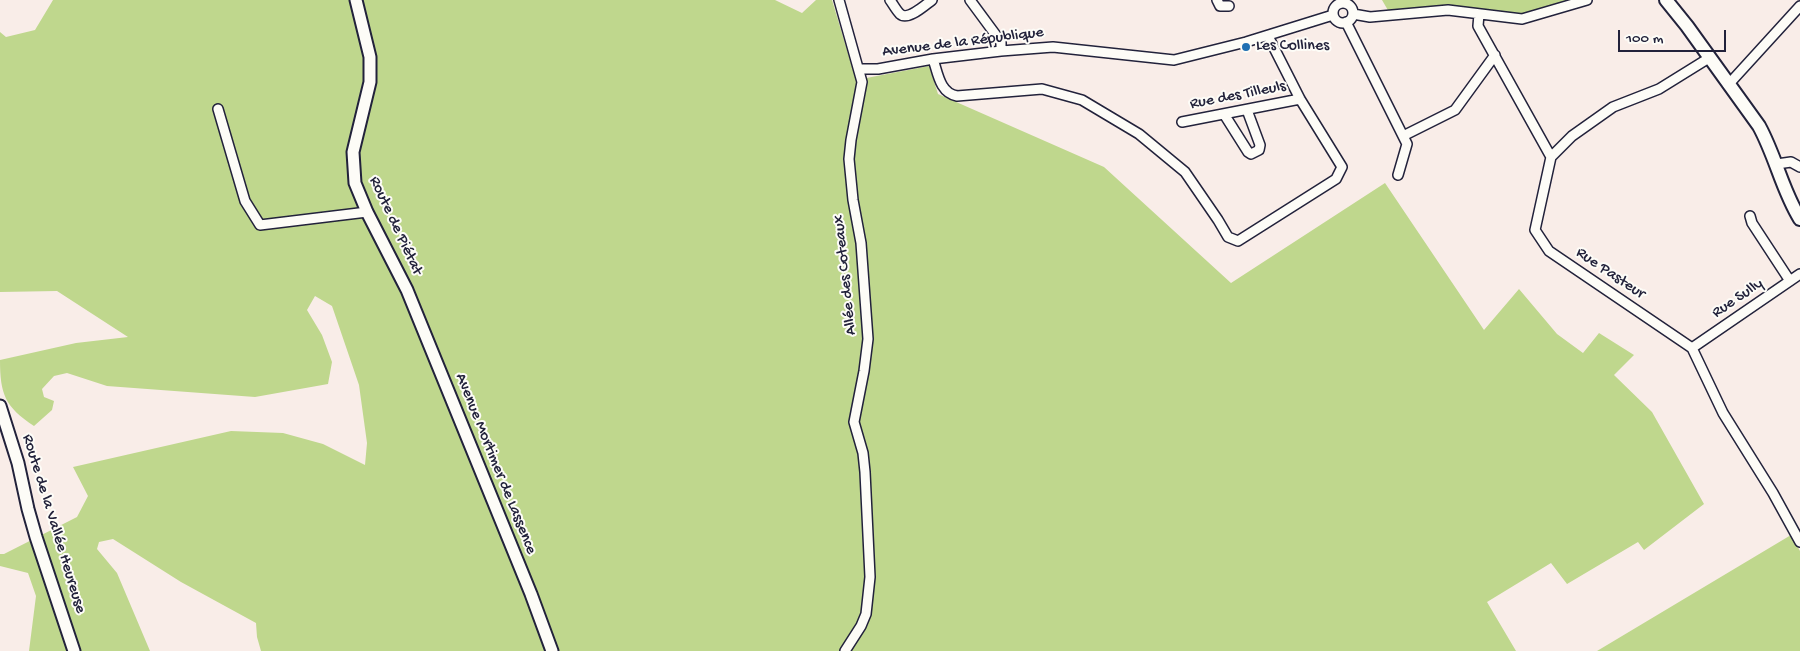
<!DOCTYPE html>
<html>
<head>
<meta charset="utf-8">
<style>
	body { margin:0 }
	#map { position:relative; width:1800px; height:651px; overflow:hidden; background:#f9ede8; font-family:"Gochi Hand",sans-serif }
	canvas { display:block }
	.scale { position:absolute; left:1618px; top:30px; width:108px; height:22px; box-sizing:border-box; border:2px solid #22223b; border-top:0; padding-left:6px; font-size:15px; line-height:18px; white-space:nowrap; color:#22223b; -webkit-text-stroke:4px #fdfcf7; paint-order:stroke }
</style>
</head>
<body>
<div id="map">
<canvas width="1800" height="651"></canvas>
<div class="scale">100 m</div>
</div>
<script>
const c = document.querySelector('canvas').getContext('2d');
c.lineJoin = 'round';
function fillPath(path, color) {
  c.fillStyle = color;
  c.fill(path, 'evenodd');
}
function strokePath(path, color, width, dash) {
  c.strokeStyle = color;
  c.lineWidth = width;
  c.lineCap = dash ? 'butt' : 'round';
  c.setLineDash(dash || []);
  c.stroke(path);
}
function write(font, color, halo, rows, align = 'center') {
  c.font = font + ' "Gochi Hand",sans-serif';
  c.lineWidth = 4;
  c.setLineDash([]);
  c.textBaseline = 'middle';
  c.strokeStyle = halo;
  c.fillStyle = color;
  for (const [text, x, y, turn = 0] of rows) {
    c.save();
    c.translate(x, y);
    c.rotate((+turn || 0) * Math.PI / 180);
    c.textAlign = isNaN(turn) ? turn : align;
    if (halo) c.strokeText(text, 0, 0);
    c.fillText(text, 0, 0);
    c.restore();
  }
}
const green = new Path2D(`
	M53 0H775L802 13 816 0H832L856 80 929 66 938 94 1104 167 1231 283 1385 183 1484 330 1519 289 1557 334 1583 353 1599 333 1634 355 1614 375 1652 412 1704 504 1644 550 1638 542 1567 584 1551 563 1487 602 1516 651H261L257 637 256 623 181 582 113 539 99 542 97 549 117 573 150 651H29L36 596 28 573 0 566V554H4L77 517 88 496 73 467 231 431 283 433 323 444 365 465 367 443 359 385 332 306 315 296 307 310 322 335 332 362 328 384 255 397 107 386 67 373 54 376 42 389 44 397 54 401 52 410 34 426C5 407 0 394 0 360L76 343 128 337 57 291 0 292V32L6 37 35 30Z
	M1382 0H1570L1572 2 1522 17 1459 6 1389 12Z
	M1791 535 1800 551V651H1597Z`);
const minor = new Path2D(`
	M839 0 862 82 851 140 849 159 853 200 861 243 868 339 864 371 854 422 863 453 865 472 870 577 866 614 861 626 845 651
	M890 0C893 4 896 10 900 14 908 21 925 5 932 0
	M970 0 1001 42V51
	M1217 0 1220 6H1229
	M1333 13a10 10 0 1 1 20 0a10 10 0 1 1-20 0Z
	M1353 14 1370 17 1448 10 1522 19 1587 0
	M1479 14 1478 26 1551 157 1535 230 1549 251 1692 348 1723 413 1773 493 1800 542
	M1346 22 1403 136 1455 110 1495 55
	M933 59C938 74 940 93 957 96L1042 89 1082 100 1139 134 1185 172 1218 220 1228 237 1238 241 1336 179 1342 167 1300 99 1268 36
	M859 69H878L933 59 1001 51 1053 47 1174 60 1246 42 1333 15
	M1728 85 1800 6
	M218 109 245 201 260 225 367 212
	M1224 114 1248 152 1251 154 1259 150 1260 145 1247 110
	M1182 122 1300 99
	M1551 157 1572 136 1613 107 1659 89 1709 58
	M1777 164 1791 162 1800 167
	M1398 175 1407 144 1403 136
	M1750 216 1752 223 1790 281
	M1692 348 1800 274`);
const tertiary = new Path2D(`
	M356 0 370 57V82L353 152 355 183 367 212 407 290 531 594 552 651
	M0 406 18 463 28 509 36 537 74 651`);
const secondary = new Path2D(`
	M1666 0 1687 26 1759 126C1776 157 1782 190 1800 219`);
const markers = [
	[1246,47,5,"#1f6fb2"]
];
const streetNames = [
	["Avenue de la République",963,43,-7],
	["Rue des Tilleuls",1238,96,-11],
	["Route de Piétat",395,226,65],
	["Rue Pasteur",1610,274,34],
	["Allée des Coteaux",846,275,-96],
	["Rue Sully",1738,299,-34],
	["Avenue Mortimer de Lassence",495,464,68],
	["Route de la Vallée Heureuse",53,524,73]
];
const poiNames = [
	["Les Collines",1256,47]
];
fillPath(green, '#bfd78d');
strokePath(minor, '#22223b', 12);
strokePath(tertiary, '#22223b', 15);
strokePath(secondary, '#22223b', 16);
strokePath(minor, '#fdfcf7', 9);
strokePath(tertiary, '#fdfcf7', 11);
strokePath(secondary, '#fdfcf7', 12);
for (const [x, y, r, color] of markers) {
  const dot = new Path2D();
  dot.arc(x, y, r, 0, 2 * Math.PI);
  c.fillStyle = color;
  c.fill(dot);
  strokePath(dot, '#fdfcf7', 2);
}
write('16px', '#22223b', '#fdfcf7', streetNames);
write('16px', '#22223b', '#fdfcf7', poiNames, 'left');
</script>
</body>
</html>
